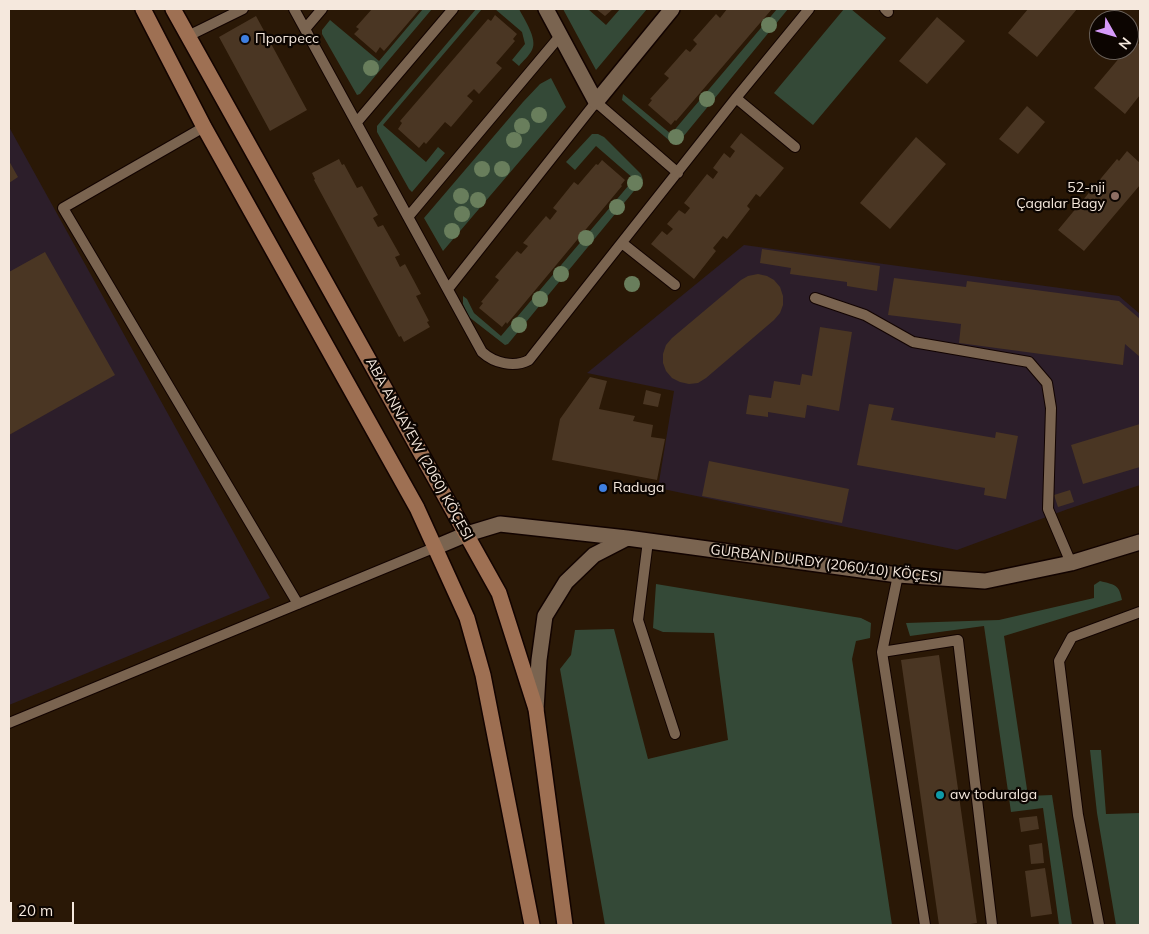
<!DOCTYPE html>
<html>
<head>
<meta charset="utf-8">
<style>
	body { margin:0 }
	#map { position:relative; width:1149px; height:934px; overflow:hidden; background:#2a1806; font-family:Mulish,sans-serif }
	canvas { display:block }
	.frame { position:absolute; inset:0; border:10px solid #f5e8dd; pointer-events:none }
	.north { position:absolute; left:1089px; top:10px; width:50px; height:50px; box-sizing:border-box; background:#0c0501; border:1px solid #696059; border-radius:50%; rotate:128deg; font-size:14px; font-weight:700; line-height:20px; text-align:center; color:#f5e8dd }
	.north::after { content:''; display:block; margin:auto; width:18px; height:22px; background:#d69bfa; clip-path:polygon(50% 0,100% 100%,50% 72%,0 100%) }
	.scale { position:absolute; left:10px; top:902px; width:64px; height:22px; box-sizing:border-box; border:2px solid #f5e8dd; border-top:0; padding-left:6px; font-size:15px; line-height:18px; white-space:nowrap; color:#f5e8dd; -webkit-text-stroke:4px #0c0501; paint-order:stroke }
</style>
</head>
<body>
<div id="map">
<canvas width="1149" height="934"></canvas>
<div class="frame"></div>
<div class="north">N</div>
<div class="scale">20 m</div>
</div>
<script>
const c = document.querySelector('canvas').getContext('2d');
c.lineJoin = 'round';
function fillPath(path, color) {
  c.fillStyle = color;
  c.fill(path, 'evenodd');
}
function strokePath(path, color, width, dash) {
  c.strokeStyle = color;
  c.lineWidth = width;
  c.lineCap = dash ? 'butt' : 'round';
  c.setLineDash(dash || []);
  c.stroke(path);
}
function write(font, color, halo, rows, align = 'center') {
  c.font = font + ' Mulish,sans-serif';
  c.lineWidth = 4.5;
  c.setLineDash([]);
  c.textBaseline = 'middle';
  c.strokeStyle = halo;
  c.fillStyle = color;
  for (const [text, x, y, turn = 0] of rows) {
    c.save();
    c.translate(x, y);
    c.rotate((+turn || 0) * Math.PI / 180);
    c.textAlign = isNaN(turn) ? turn : align;
    if (halo) c.strokeText(text, 0, 0);
    c.fillText(text, 0, 0);
    c.restore();
  }
}
const industrial = new Path2D(`
	M9 127 270 598 9 705Z
	M744 245 1119 296 1140 314V485L1068 509 957 550 658 488 674 391 587 373Z`);
const green = new Path2D(`
	M423 9H432L360 94 357 95 322 34V30L330 20 379 61Z
	M476 9H482L383 125 426 162 438 147 445 153 412 192 409 189 377 132V126Z
	M495 9H519C524 19 538 39 532 50 529 56 523 61 519 66L512 60 525 44 522 32Z
	M563 9H588L606 25 620 9H647L596 70Z
	M777 9H788L678 143 675 144 671 142 622 100 623 94 671 134Z
	M844 9H851L886 38 813 125 774 93Z
	M551 78 566 107 443 251 424 218 523 102 540 84Z
	M592 134H598L604 137 641 174 643 180 508 344 505 345 469 317 463 304V296L467 299 474 313 501 336 634 179 596 146 575 170 566 162Z
	M1100 581C1115 585 1119 584 1122 600L1004 636 1028 796 1052 795 1072 925H1059L1043 808 1011 812 984 626 910 636 906 623 999 620 1094 598V585Z
	M656 584 861 618 871 623 870 638 856 641 852 659 892 925H605L560 669 571 655 575 630 614 629 648 759 728 740 714 633 663 632 653 628Z
	M1090 750H1101L1106 814 1140 813V925H1116L1097 813Z`);
const building = new Path2D(`
	M372 9H420L384 51 380 47 376 53 354 34 359 29 356 27Z
	M596 9H613L605 16Z
	M727 9H772L676 121 675 120 671 125 648 105 652 100 650 99 669 78 664 74 686 49 690 52 697 44 693 40 716 14 720 18Z
	M1028 9H1077L1037 57 1008 33Z
	M495 15 517 34 513 39 515 41 496 63 502 68 479 94 474 89 467 96 473 101 451 127 445 122 426 144 424 142 419 148 398 129 402 123 400 121 488 19 491 21Z
	M256 16 307 110 270 131 219 37Z
	M937 17 965 41 927 84 899 61Z
	M1134 40 1140 45V95L1125 114 1094 88 1126 50H1129V47Z
	M1027 106 1045 122 1018 154 999 139Z
	M741 133 784 168 760 197 756 194 747 206 750 209 727 239 723 236 713 248 716 251 694 279 651 244 662 231 667 235 673 229 667 224 679 210 685 214 690 208 684 203 707 174 713 179 718 172 713 168 724 153 730 158 735 151 730 147Z
	M916 137 946 164 890 229 860 203Z
	M1127 151 1140 163V185L1084 251 1058 230 1117 159 1119 161Z
	M339 159 342 165 344 164 357 188 362 186 378 215 373 218 378 227 383 225 400 255 395 257 400 267 405 264 421 294 416 296 429 321 427 322 430 327 404 342 401 336 399 337 314 180 315 179 312 173Z
	M602 160 625 180 621 185 622 186 507 324 506 322 502 327 479 308 483 303 481 302 499 280 495 277 517 251 521 254 528 246 523 243 546 216 550 220 557 211 553 208 574 182 578 185 596 164 598 165Z
	M9 161 18 177 9 183Z
	M762 249 880 266 877 291 847 286V282L790 274 791 268 760 263Z
	M45 252 115 375 9 435V272Z
	M758 274 767 276 774 280 780 287 783 296V305L780 313 774 320 706 378 698 383 689 384 680 382 672 378 666 371 663 363V354L666 345 672 338 741 280 748 276Z
	M894 278 966 287 967 281 1119 301 1140 319V357L1125 344 1123 365 959 343 961 324 888 315Z
	M820 327 852 332 839 411 807 405 805 418 768 412V417L746 414 749 395 771 398 774 381 800 385 802 374 812 376Z
	M590 377 607 381 599 409 635 416 633 421 653 425 651 437 665 439 657 480 552 460 560 419Z
	M646 390 661 394 658 407 643 404Z
	M869 404 894 408 891 420 995 438 996 432 1018 436 1006 499 984 495 985 488 857 465Z
	M1140 424V467L1083 484 1071 445Z
	M709 461 849 489 842 523 702 496Z
	M1070 490 1074 502 1058 507 1054 495Z
	M939 655 977 923 964 925H939L901 660Z
	M1037 816 1039 829 1021 832 1019 818Z
	M1042 843 1044 863 1031 864 1029 845Z
	M1045 868 1052 914 1031 917 1025 871Z`);
const lane = new Path2D(`
	M294 9 482 352C494 363 514 368 529 360L736 98 809 9
	M885 9 888 12
	M305 29 322 9
	M188 36 243 9
	M736 98 795 147
	M357 122 453 9
	M204 127 63 208 298 604
	M408 217 560 36
	M622 243 675 285
	M448 289 596 102 678 173
	M815 298 865 315 913 342 1029 362 1047 383 1051 408 1048 509 1071 563
	M648 541 638 620 675 734
	M898 575 882 652 925 925
	M882 652 958 640 992 925
	M9 723 436 547
	M1099 925 1078 815 1059 661 1072 637 1140 612`);
const street = new Path2D(`
	M546 9 596 102 672 9
	M436 547 467 534 500 524 627 538 898 575 985 581 1071 563 1140 542
	M536 709 539 660 545 616 566 582 594 555 627 538`);
const secondary = new Path2D(`
	M143 9 204 127 417 508 467 618 483 675 532 925
	M173 9 499 593 536 709 565 925`);
const trees = [
	[769,25],
	[371,68],
	[707,99],
	[539,115],
	[522,126],
	[676,137],
	[514,140],
	[482,169],
	[502,169],
	[635,183],
	[461,196],
	[478,200],
	[617,207],
	[462,214],
	[452,231],
	[586,238],
	[561,274],
	[632,284],
	[540,299],
	[519,325]
];
const markers = [
	[245,39,5,"#3f7fe0"],
	[1115,196,5,"#8d6e63"],
	[603,488,5,"#3f7fe0"],
	[940,795,5,"#0f9aa8"]
];
const poiNames = [
	["Прогресс",255,39],
	["52-nji",1105,188,"right"],
	["Çagalar Bagy",1105,204,"right"],
	["Raduga",613,488],
	["aw toduralga",950,795]
];
const streetNames = [
	["ABA ANNAÝEW (2060) KÖÇESI",419,449,61],
	["GURBAN DURDY (2060/10) KÖÇESI",826,564,7]
];
fillPath(industrial, '#2c1e2a');
fillPath(green, '#344937');
fillPath(building, '#4a3623');
strokePath(lane, '#120300', 12);
strokePath(street, '#120300', 18);
strokePath(secondary, '#120300', 18);
strokePath(lane, '#7a6450', 10);
strokePath(street, '#7a6450', 15);
strokePath(secondary, '#9e7053', 15);
c.fillStyle = '#697e5c';
for (const [x, y] of trees) {
  c.beginPath();
  c.arc(x, y, 8, 0, 2 * Math.PI);
  c.fill();
}
for (const [x, y, r, color] of markers) {
  const dot = new Path2D();
  dot.arc(x, y, r, 0, 2 * Math.PI);
  c.fillStyle = color;
  c.fill(dot);
  strokePath(dot, '#0c0501', 2);
}
write('14px', '#f5e8dd', '#0c0501', poiNames, 'left');
write('14px', '#f5e8dd', '#0c0501', streetNames);
</script>
</body>
</html>
